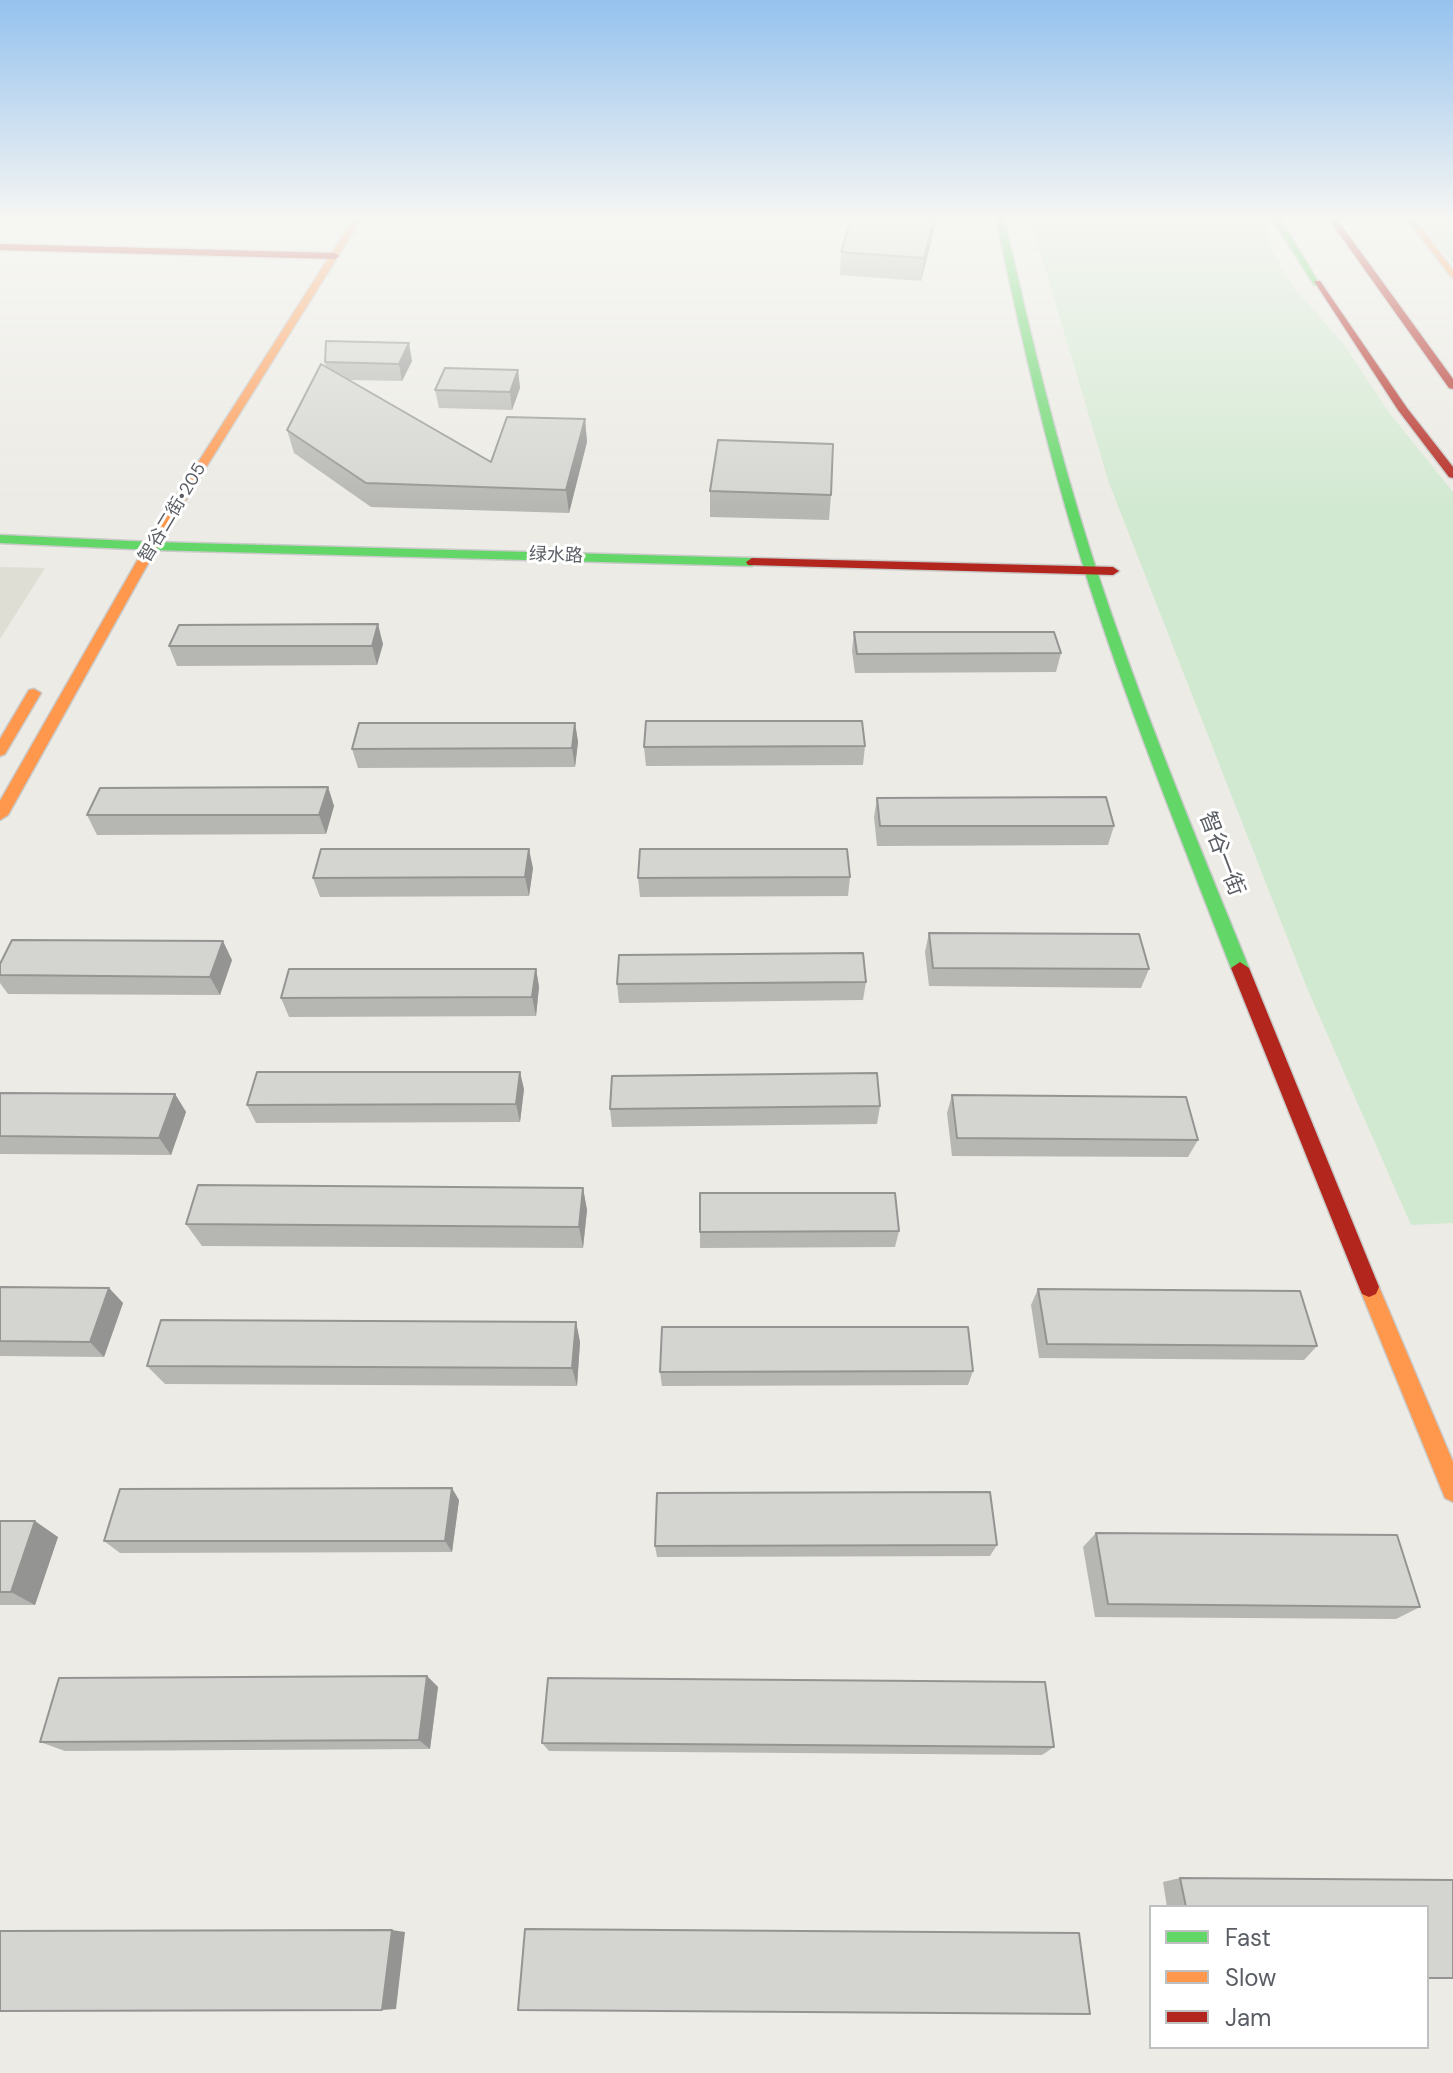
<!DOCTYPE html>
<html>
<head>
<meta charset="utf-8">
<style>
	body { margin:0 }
	#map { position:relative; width:1453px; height:2073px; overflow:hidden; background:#ecebe5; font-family:"DM Sans",sans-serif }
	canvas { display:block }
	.legend { position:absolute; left:1149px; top:1905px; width:280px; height:144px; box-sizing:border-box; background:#fff; border:2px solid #bdbfc1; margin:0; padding:10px 14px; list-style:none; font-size:24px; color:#5a5e64 }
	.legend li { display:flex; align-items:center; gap:16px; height:40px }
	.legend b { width:40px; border:2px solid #bdbfc1 }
</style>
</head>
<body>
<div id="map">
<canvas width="1453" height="2073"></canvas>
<ul class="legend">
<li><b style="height:10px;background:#63d668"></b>Fast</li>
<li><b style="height:10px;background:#ff974d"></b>Slow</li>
<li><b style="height:10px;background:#b3261e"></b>Jam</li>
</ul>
</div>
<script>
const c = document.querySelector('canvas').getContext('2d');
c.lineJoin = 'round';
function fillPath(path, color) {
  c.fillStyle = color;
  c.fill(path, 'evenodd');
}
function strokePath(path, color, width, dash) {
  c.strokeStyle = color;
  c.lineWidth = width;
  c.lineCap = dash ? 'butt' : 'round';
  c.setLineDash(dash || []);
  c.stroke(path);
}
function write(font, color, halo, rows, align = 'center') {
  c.font = font + ' "DM Sans","Noto Sans SC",sans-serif';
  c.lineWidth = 6;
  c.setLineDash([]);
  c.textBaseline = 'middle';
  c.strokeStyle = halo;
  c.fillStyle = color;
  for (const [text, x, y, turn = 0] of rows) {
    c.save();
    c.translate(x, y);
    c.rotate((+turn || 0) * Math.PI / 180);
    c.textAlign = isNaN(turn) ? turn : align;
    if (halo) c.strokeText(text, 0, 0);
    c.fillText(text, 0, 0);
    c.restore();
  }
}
const education = new Path2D(`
	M0 567 45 568 0 639Z`);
const green = new Path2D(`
	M1030 218H1263L1272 249 1291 284 1343 343 1388 411 1453 492V1223L1411 1225 1307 988 1109 483Z
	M1422 218H1453V263L1429 236Z`);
const fast = new Path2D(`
	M996 218H1004C1030 333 1057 447 1093 559 1138 698 1194 833 1249 968L1246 973 1240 974 1231 968C1179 833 1124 698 1081 559 1046 447 1020 332 996 218Z
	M1272 218H1280L1320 285H1314Z
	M0 535 152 542 752 558 758 562 752 566 152 550 0 543Z`);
const slow = new Path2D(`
	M354 218H362L165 533 8 815 0 820V801L153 533Z
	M1406 218H1414L1453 270V279Z
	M34 689 41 693 5 754 0 756V739L29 690Z
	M1369 1277 1376 1280 1453 1462V1502L1445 1498 1359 1287 1362 1280Z`);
const jam = new Path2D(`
	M1328 218H1336L1453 379V389L1449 388Z
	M0 244 335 253 339 256 335 259 0 250Z
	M1314 281H1320L1407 408 1453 467V478L1449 477 1398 410Z
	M752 558 1113 567 1119 571 1113 575 748 565 746 562Z
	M1240 962 1249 968 1379 1287 1376 1294 1369 1297 1362 1294 1359 1287 1231 968Z`);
const wall = new Path2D(`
	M936 223 921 281 840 275 841 252Z
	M412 361 402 381 348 380 491 462 585 419 587 442 569 513 371 507 294 453 287 430 326 367 325 362Z
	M518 370 520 388 512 410 439 408 435 390Z
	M710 491 831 495 829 520 710 517Z
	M854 632 1061 653 1056 672 855 673 852 651Z
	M383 644 377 665 177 666 169 646Z
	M575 723 578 742 575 767 358 768 352 749Z
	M865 746 863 765 646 766 644 747Z
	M328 787 334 806 326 834 97 835 87 815Z
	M877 798 1114 826 1108 845 877 846 874 817Z
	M533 868 529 896 320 897 313 878Z
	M850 877 848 896 640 897 638 878Z
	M929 933 1149 969 1141 988 929 986 925 952Z
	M232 960 220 995 8 994 0 983V964Z
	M536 969 539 987 536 1016 289 1017 281 998Z
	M866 982 863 1000 619 1003 617 984Z
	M524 1089 520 1122 256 1123 247 1105Z
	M0 1093 175 1094 186 1112 171 1155 0 1154Z
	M952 1095 1198 1140 1188 1157 952 1156 947 1113Z
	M880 1106 877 1124 612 1127 610 1109Z
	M583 1188 587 1210 583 1248 202 1246 186 1224Z
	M899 1231 895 1247 700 1248V1232Z
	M0 1287 109 1288 123 1303 104 1357 0 1356Z
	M1038 1289 1317 1346 1304 1360 1039 1358 1031 1305Z
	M576 1322 580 1342 577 1386 165 1384 147 1366Z
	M973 1371 968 1385 662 1386 660 1372Z
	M459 1500 452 1552 120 1553 104 1541Z
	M0 1521 58 1537 35 1605H0Z
	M1096 1533 1420 1607 1396 1619 1095 1617 1083 1547Z
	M997 1545 990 1556 657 1557 655 1546Z
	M427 1676 438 1687 430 1749 65 1751 40 1742Z
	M542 1743 1054 1747 1042 1755 549 1751Z
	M1180 1878 1427 1907H1167L1163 1882Z`);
const shadedWall = new Path2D(`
	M934 218H937L936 223 921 281 924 258Z
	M409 343 412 361 402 381 399 364Z
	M518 370 520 388 512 410 510 392Z
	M585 419 587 442 569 513 566 490Z
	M378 624 383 644 377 665 372 646Z
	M575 723 578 742 575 767 572 748Z
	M328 787 334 806 326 834 319 815Z
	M529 849 533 868 529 896 525 877Z
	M223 941 232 960 220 995 210 977Z
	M536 969 539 987 536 1016 532 997Z
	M520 1072 524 1089 520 1122 516 1104Z
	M175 1094 186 1112 171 1155 159 1138Z
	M583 1188 587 1210 583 1248 579 1227Z
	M109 1288 123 1303 104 1357 90 1342Z
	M576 1322 580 1342 577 1386 572 1368Z
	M452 1488 459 1500 452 1552 445 1541Z
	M35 1521 58 1537 35 1605 11 1592Z
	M427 1676 438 1687 430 1749 419 1740Z
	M392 1930 405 1932 396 2009 382 2010Z`);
const building = new Path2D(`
	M852 218H934L924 258 841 252Z
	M326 341 409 343 399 364 325 362Z
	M321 364 491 462 507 417 585 419 566 490 366 483 287 430Z
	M445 368 518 370 510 392 435 390Z
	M718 440 833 444 831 495 710 491Z
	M378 624 372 646H169L179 625Z
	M854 632H1054L1061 653 857 654Z
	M646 721H862L865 746 644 747Z
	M359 723H575L572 748 352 749Z
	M328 787 319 815H87L100 788Z
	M1106 797 1114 826H880L877 798Z
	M321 849H529L525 877 313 878Z
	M640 849H847L850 877 638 878Z
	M929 933 1139 934 1149 969 933 968Z
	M12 940 223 941 210 977 0 975V964Z
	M863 953 866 982 617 984 619 955Z
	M289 969H536L532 997 281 998Z
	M257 1072H520L516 1104 247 1105Z
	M877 1073 880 1106 610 1109 612 1076Z
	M0 1093 175 1094 159 1138 0 1136Z
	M952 1095 1186 1097 1198 1140 957 1138Z
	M198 1185 583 1188 579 1227 186 1224Z
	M700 1193H895L899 1231 700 1232Z
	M0 1287 109 1288 90 1342 0 1341Z
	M1038 1289 1300 1291 1317 1346 1047 1344Z
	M161 1320 576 1322 572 1368 147 1366Z
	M662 1327H968L973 1371 660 1372Z
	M452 1488 445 1541H104L120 1489Z
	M990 1492 997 1545 655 1546 657 1493Z
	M0 1521H35L11 1592H0Z
	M1096 1533 1397 1535 1420 1607 1108 1604Z
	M427 1676 419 1740 40 1742 59 1678Z
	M548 1678 1045 1682 1054 1747 542 1743Z
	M1180 1878 1453 1880V1978H1427V1907H1186Z
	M525 1929 1079 1933 1090 2014 518 2010Z
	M392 1930 382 2010 0 2011V1931Z`);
const farStreetnames = [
	["智谷二街•205",173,513,-59],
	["绿水路",556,556,2]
];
const streetNames = [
	["智谷一街",1221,854,69]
];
fillPath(education, '#deded5');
fillPath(green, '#d2e9d1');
strokePath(fast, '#c9cac9', 3);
strokePath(slow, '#c9cac9', 3);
strokePath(jam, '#c9cac9', 3);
fillPath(fast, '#63d668');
fillPath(slow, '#ff974d');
fillPath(jam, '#b3261e');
fillPath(wall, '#b6b6b3');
fillPath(shadedWall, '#949492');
fillPath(building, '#d4d4d0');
strokePath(building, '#949492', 2);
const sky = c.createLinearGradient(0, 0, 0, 508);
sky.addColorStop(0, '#95c2ee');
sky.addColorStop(0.43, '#f6f6f3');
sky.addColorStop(1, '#f6f6f300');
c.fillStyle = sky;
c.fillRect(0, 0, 1453, 508);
write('18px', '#5a5e64', '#fff', farStreetnames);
write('22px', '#5a5e64', '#fff', streetNames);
</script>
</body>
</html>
